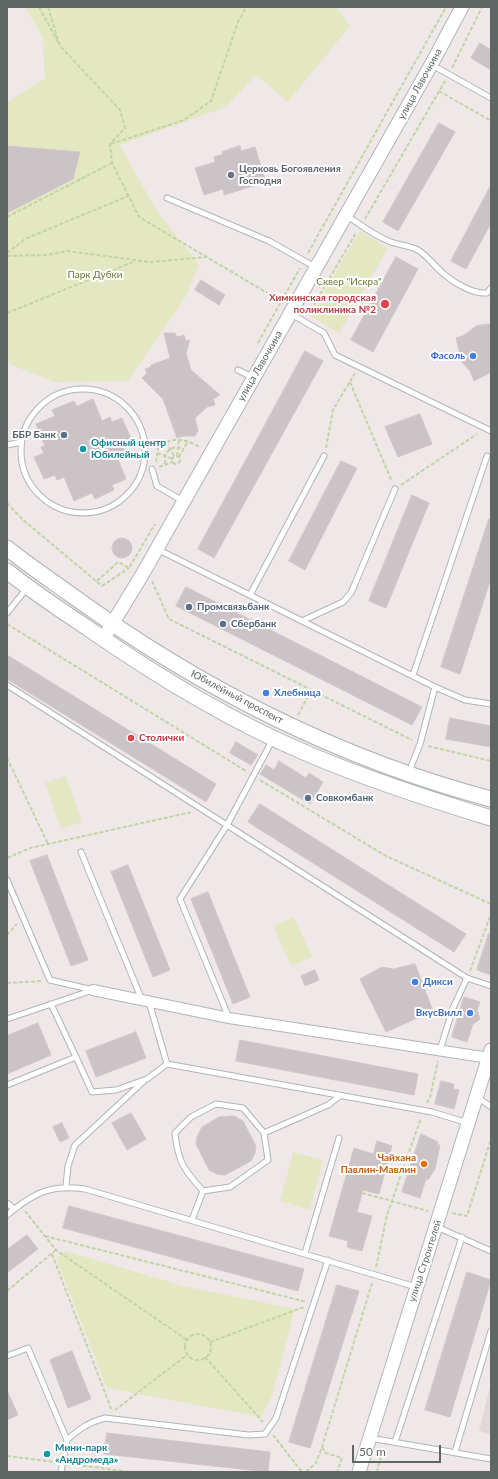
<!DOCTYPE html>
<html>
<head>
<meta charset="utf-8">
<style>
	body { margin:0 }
	#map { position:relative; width:498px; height:1479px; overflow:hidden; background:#f0e7e8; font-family:Lato,sans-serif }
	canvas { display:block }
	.frame { position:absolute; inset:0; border:8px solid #5e6764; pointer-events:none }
	.scale { position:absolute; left:352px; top:1445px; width:89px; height:18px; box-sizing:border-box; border:2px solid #5e6764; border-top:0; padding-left:5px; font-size:12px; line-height:14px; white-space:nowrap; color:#5e6764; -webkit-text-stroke:3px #fff; paint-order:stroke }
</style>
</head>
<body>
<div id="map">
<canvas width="498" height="1479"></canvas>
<div class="frame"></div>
<div class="scale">50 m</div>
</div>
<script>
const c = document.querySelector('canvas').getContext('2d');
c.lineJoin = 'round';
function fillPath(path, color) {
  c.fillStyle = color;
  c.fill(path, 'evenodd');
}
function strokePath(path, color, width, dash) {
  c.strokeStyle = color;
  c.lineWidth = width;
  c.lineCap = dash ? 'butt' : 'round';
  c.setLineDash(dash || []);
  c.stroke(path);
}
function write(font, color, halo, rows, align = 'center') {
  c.font = font + ' Lato,sans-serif';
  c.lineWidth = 4;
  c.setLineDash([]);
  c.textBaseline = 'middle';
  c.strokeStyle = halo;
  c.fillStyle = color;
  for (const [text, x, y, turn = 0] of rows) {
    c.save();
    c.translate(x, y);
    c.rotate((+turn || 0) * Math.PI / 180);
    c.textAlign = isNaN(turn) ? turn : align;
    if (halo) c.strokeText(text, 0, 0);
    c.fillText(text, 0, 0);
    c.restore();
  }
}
const education = new Path2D(`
	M491 1383V1434L479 1431Z`);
const green = new Path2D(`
	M25 7H336L350 26 288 102 256 75 226 107 120 145 156 210 199 265 185 298 128 381 54 382 7 363V102L45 78 42 36Z
	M360 231 388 248 339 333 310 316Z
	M66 776 82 822 61 829 45 783Z
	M294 917 312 957 291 966 273 926Z
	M293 1152 323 1160 310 1210 280 1201Z
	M66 1251 183 1286 295 1309 272 1396 261 1417 107 1388 56 1258Z`);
const building = new Path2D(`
	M480 43 491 50V70L471 58Z
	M439 123 455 132 398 231 383 222Z
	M7 146 80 152 73 179 7 213Z
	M240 146 241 151 255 147 266 182 224 195 223 189 204 195 195 168 215 162 214 157 223 154 222 152Z
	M491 185V223L466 269 451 261Z
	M396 257 418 269 373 352 351 340Z
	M201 280 225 295 219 305 195 290Z
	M491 324V372L474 381 470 371 462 362 456 338 463 336 476 326Z
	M164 333H175L177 337 184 335 186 341 190 340 186 353 191 370 220 395 213 399 215 405 207 407 195 418 198 431 195 436H184L177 438 163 399 142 378 147 373 145 369 151 367V365L170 358Z
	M305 351 323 361 214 558 198 549Z
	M93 399 102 421 110 417 112 422 122 418 132 441 122 445 124 451 116 454 126 479 112 485 114 490 95 499 92 493 74 501 64 477 57 480 55 475 44 479 34 457 44 453 41 447 45 446 36 424 55 416 52 410 74 401 77 406Z
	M420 414 432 444 398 457 385 427Z
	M341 461 357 468 305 570 289 561Z
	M412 495 429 503 386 608 369 601Z
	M489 519H491V578L460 674 441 667Z
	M112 548a10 10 0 1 1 20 0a10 10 0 1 1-20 0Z
	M186 587 422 707 412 725 176 606Z
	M7 655 216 784 206 802 7 679Z
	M450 718 491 726V747L446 739Z
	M236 742 258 755 251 765 230 753Z
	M279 761 306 778 309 773 323 782 310 804 260 774 266 765 274 770Z
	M260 804 466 934 454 952 248 822Z
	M47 855 88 960 71 966 30 861Z
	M128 865 170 970 153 977 111 872Z
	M208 892 250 997 233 1004 191 899Z
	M489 933 491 934V975L477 970Z
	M415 964 433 1011 386 1032 360 979 382 967 393 969Z
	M315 970 319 980 305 986 301 976Z
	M464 997 480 1002 477 1010 480 1019 473 1024 467 1042 452 1037Z
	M38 1023 51 1055 7 1074V1036Z
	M136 1032 146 1058 96 1077 86 1051Z
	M240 1040 418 1074 414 1095 236 1061Z
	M441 1081 454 1084 453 1089 459 1090 454 1109 435 1104Z
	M131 1113 146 1139 127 1150 112 1123Z
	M234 1116 243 1121 256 1146 255 1153 251 1161 225 1175 217 1174 209 1170 196 1144 197 1137 202 1127 219 1117Z
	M62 1123 69 1138 60 1142 53 1127Z
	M421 1134 438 1142 437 1145H440L435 1169 428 1180 426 1179 420 1198 402 1192Z
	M377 1141 392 1146 379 1194 363 1190 357 1212 372 1216 362 1251 347 1247 348 1241 329 1236 354 1148 373 1154Z
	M69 1206 304 1269 298 1291 63 1228Z
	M27 1235 38 1249 7 1273V1250Z
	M467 1272 491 1280 450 1417 425 1410Z
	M337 1285 359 1291 310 1448 289 1442Z
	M72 1351 91 1399 68 1408 50 1360Z
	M7 1390 18 1415 7 1420Z
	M107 1433 270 1452 268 1472 104 1454Z`);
const path = new Path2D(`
	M39 7 58 42
	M48 7 60 46 120 110 125 128 110 144 112 163 139 217 281 301
	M452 68 482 7
	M439 91 491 121
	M111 144 184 120 211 101 238 22 246 7
	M7 217 112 163
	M365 219 445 81
	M7 253 25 239 128 196
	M308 253 446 7
	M7 256 46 255 67 251 150 262 206 257
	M7 313 135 261
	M308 315 356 233
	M258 343 300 268
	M350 382 392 482
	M166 442 175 457
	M326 448 333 410 355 373
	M157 453 173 459
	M177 456 179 440
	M172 460a4 4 0 1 1 8 0a4 4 0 1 1-8 0Z
	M179 457 188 441
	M156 462 158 449C171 435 185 439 200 447
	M165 464V456C168 448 176 445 183 449
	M159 467 173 462
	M401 485 477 434
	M7 503 22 519 102 586 129 568
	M97 581 118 562 129 568 155 524
	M152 581 169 619 412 740
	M7 624 246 771
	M298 715 311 691
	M428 746 491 761
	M7 758 48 844
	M260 780 386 856 491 904
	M7 858 30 848 192 812
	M7 935 17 924
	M470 971 491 914
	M7 983 42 981
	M427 1103 430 1097 438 1061
	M362 1193 428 1211
	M25 1211 56 1250 187 1340
	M452 1213 467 1216 491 1139
	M45 1236 307 1302
	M52 1254 112 1411
	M376 1267 387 1215 421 1118
	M7 1291 56 1250
	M185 1347a13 13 0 1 1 26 0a13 13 0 1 1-26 0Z
	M210 1342 304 1307
	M205 1357 263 1422
	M115 1410 187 1355
	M273 1435 302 1472
	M322 1447 326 1453 342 1458 337 1472
	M7 1456 55 1462
	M71 1464 129 1472
	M306 1472 316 1463 322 1447 372 1283
	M377 1472 382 1451`);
const service = new Path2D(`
	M432 65 491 98
	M167 198 269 241 315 267
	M346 215C361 225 374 236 391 242 400 245 410 246 418 250 429 257 435 267 445 275 456 284 473 294 487 293L491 288
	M291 314 324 333 335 355 491 431
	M238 370 252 377
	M21 451a62 62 0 1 1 124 0a62 62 0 1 1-124 0Z
	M7 445 21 442
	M152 469 157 486 183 501
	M157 549 435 687 465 700 491 704
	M250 595 324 456
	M7 613 27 588
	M302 621 343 602 351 593 395 489
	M413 675 487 456
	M7 685 467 978 491 986
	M409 772 420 744 435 687
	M81 852 142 1000
	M7 880 50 980 93 990
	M149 1002 167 1064
	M51 1004 76 1057
	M229 1018 180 899 227 825 273 739
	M7 1019 93 990
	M440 1050 453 1008 467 978
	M7 1085 76 1057 92 1092 116 1090 147 1079 167 1064 432 1112 468 1123
	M477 1097 491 1107
	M66 1186 68 1166 75 1145 144 1081
	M203 1191C184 1170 178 1162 175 1133L191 1117 216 1104 243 1108 264 1133
	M7 1203 14 1209
	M7 1215C34 1193 50 1184 85 1189L416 1287
	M192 1220 203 1191 230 1187 268 1160 264 1133 328 1105 340 1096
	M437 1227 491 1251
	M305 1253 339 1138
	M7 1356 28 1348 67 1440 61 1472
	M370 1438 491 1459
	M67 1440C79 1429 89 1422 105 1418L248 1435 265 1434 276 1418 328 1260
	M395 1442 462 1237
	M455 1452 491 1331`);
const minor = new Path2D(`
	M93 990 229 1018 489 1058`);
const tertiary = new Path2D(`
	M103 639 142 575 431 65 462 7
	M359 1472 491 1050`);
const secondary = new Path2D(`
	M7 548C27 564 49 579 70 594 197 686 339 759 491 799
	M7 571C32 591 59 609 86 627 155 675 228 720 306 753 366 779 428 799 491 818`);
const markers = [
	[231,175,4,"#6b7280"],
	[385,304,5,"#e0444e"],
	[473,356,4,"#3f7fe0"],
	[64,435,4,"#5c6f8a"],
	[83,449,4,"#0f9aa8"],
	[189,607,4,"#5c6f8a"],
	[223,624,4,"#5c6f8a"],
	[266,693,4,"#3f7fe0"],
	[131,738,4,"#e0444e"],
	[308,798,4,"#5c6f8a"],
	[415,982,4,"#3f7fe0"],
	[470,1013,4,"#3f7fe0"],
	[424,1164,4,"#e8710a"],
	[47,1454,4,"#0f9aa8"]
];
const streetNames = [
	["улица Лавочкина",420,84,-61],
	["улица Лавочкина",260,366,-60],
	["Юбилейный проспект",237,697,28],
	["улица Строителей",425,1261,-72]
];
const worshipNames = [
	["Церковь Богоявления",239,169],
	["Господня",239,181]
];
const parkNames = [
	["Парк Дубки",95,275],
	["Сквер \"Искра\"",349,282]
];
const healthNames = [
	["Химкинская городская",376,298],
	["поликлиника №2",376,310],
	["Столички",139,738,"left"]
];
const shopNames = [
	["Фасоль",465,356],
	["Хлебница",274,693,"left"],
	["Дикси",423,982,"left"],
	["ВкусВилл",462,1013]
];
const serviceNames = [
	["ББР Банк",56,435,"right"],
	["Промсвязьбанк",197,607],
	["Сбербанк",231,624],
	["Совкомбанк",316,798]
];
const cultureNames = [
	["Офисный центр",91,443],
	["Юбилейный",91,455],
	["Мини-парк",55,1448],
	["«Андромеда»",55,1460]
];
const foodNames = [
	["Чайхана",416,1158],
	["Павлин-Мавлин",416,1170]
];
fillPath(education, '#e3d8d9');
fillPath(green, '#e3e8c3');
fillPath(building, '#cbc3c5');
strokePath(building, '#d5c5c8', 1);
strokePath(service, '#afb6b5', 7);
strokePath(minor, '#afb6b5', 12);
strokePath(tertiary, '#afb6b5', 15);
strokePath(secondary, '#aeb7b4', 17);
strokePath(path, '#c1d5a3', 2, [4, 2]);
strokePath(service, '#fff', 5);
strokePath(minor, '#fff', 10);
strokePath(tertiary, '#fff', 13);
strokePath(secondary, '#fff', 15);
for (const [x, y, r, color] of markers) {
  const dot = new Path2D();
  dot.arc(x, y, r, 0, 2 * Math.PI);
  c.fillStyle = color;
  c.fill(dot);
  strokePath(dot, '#fff', 1.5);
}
write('10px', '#5e6764', '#fff', streetNames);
write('bold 10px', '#5b616d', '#fff', worshipNames, 'left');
write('10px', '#6e7a31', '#fff', parkNames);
write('bold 10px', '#be3a42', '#fff', healthNames, 'right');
write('bold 10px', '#366cbe', '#fff', shopNames, 'right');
write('bold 10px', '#4e5e75', '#fff', serviceNames, 'left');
write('bold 10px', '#0d838f', '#fff', cultureNames, 'left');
write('bold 10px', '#c56008', '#fff', foodNames, 'right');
</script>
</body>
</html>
